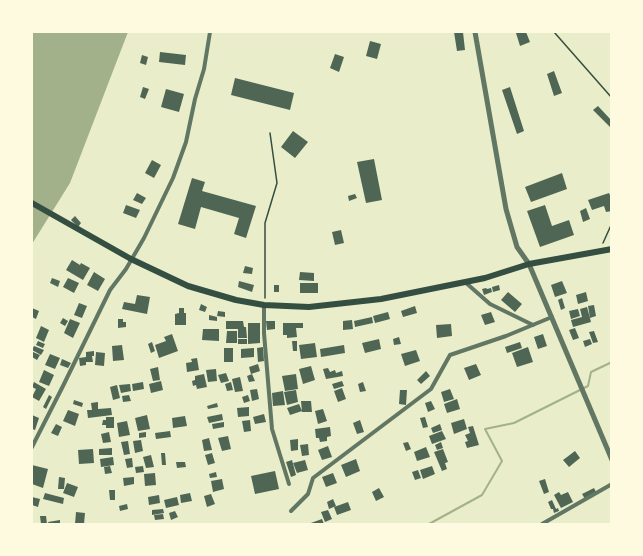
<!DOCTYPE html>
<html>
<head>
<meta charset="utf-8">
<style>
	body { margin:0 }
	#map { position:relative; width:643px; height:556px; overflow:hidden; background:#e9edc9; font-family:"PT Sans Narrow",sans-serif }
	canvas { display:block }
	.frame { position:absolute; inset:0; border:33px solid #fefae0; pointer-events:none }
</style>
</head>
<body>
<div id="map">
<canvas width="643" height="556"></canvas>
<div class="frame"></div>
</div>
<script>
const c = document.querySelector('canvas').getContext('2d');
c.lineJoin = 'round';
function fillPath(path, color) {
  c.fillStyle = color;
  c.fill(path, 'evenodd');
}
function strokePath(path, color, width, dash) {
  c.strokeStyle = color;
  c.lineWidth = width;
  c.lineCap = dash ? 'butt' : 'round';
  c.setLineDash(dash || []);
  c.stroke(path);
}
const water = new Path2D(`
	M32 32H128L70 183 32 244Z`);
const stream = new Path2D(`
	M429 524 482 495 502 461 485 429 514 423 588 386 591 372 612 362`);
const building = new Path2D(`
	M454 32H463L465 50 457 51Z
	M520 32H526L530 42 520 46 516 33Z
	M370 41 381 44 377 59 366 56Z
	M160 52 186 55 185 65 159 62Z
	M335 54 344 57 339 72 330 68Z
	M142 55 148 57 146 65 140 63Z
	M554 71 562 93 554 96 547 74Z
	M235 78 294 93 290 110 231 95Z
	M143 87 149 89 145 99 140 97Z
	M510 87 524 131 517 134 502 90Z
	M166 89 184 94 179 112 161 107Z
	M598 106 612 121V129L593 110Z
	M293 131 308 142 295 158 281 147Z
	M374 159 382 200 366 203 357 162Z
	M152 160 161 165 154 178 145 173Z
	M562 173 567 189 531 202 525 187Z
	M192 178 205 182 202 191 256 206 246 238 234 234 239 218 201 207 195 229 178 224Z
	M137 193 146 198 142 204 133 200Z
	M609 193 612 200V211L606 212 604 206 592 210 588 200Z
	M355 194 357 198 349 201 348 196Z
	M126 205 140 210 136 218 123 213Z
	M545 205 552 226 569 220 574 235 540 247 527 211Z
	M586 208 590 219 583 222 580 211Z
	M75 216 81 223 78 227 71 220Z
	M341 230 344 243 335 245 332 232Z
	M72 260 80 265 81 263 90 268 83 280 66 270Z
	M245 266 253 268 252 274 243 273Z
	M94 272 105 279 98 291 87 285Z
	M300 272 314 273V281L299 280Z
	M52 278 60 281 58 287 50 283Z
	M68 278 79 283 74 293 63 287Z
	M239 281 254 285 252 292 238 287Z
	M562 281 567 293 555 297 551 285Z
	M300 283H318V293H300Z
	M274 285H279V292H274Z
	M499 285 500 290 493 292 492 287Z
	M486 288 487 289 491 288 492 292 484 295 482 289Z
	M508 292 522 304 515 312 501 300Z
	M586 292 588 301 578 304 576 295Z
	M137 295 150 297 147 314 122 309 124 302 135 304Z
	M562 298 565 308 561 310 558 300Z
	M79 303 87 306 82 318 74 315Z
	M201 304 207 307 205 312 199 310Z
	M594 305 596 316 590 318 588 306Z
	M415 306 417 313 403 317 401 311Z
	M587 307 591 322 573 327 571 320 582 317 580 309Z
	M32 308 39 311 36 319 32 317Z
	M179 308H184V313H186V325H175V314L179 313Z
	M578 309 580 316 571 319 569 311Z
	M218 311 225 312V317L217 316Z
	M388 312 390 319 375 323 373 316Z
	M491 312 495 322 485 325 481 315Z
	M209 315 217 317V321L209 320Z
	M372 317 373 323 355 327 354 321Z
	M63 318 68 321 65 326 60 323Z
	M70 319 80 323 73 338 64 333Z
	M118 319H123V322H126V327L118 328Z
	M352 320 353 329 343 330V321Z
	M226 321H243L244 327H246L247 338H238V329H226Z
	M266 321H275V329L267 330Z
	M248 323H260V343L248 344Z
	M283 323H303V328H296L297 337 287 338V335H283Z
	M451 324 452 336 437 338 436 325Z
	M41 326 49 330 44 342 36 338Z
	M575 328 579 338 573 340 569 330Z
	M203 329H219V341L202 340Z
	M227 331H237V343H226Z
	M594 331 598 342 593 343 589 332Z
	M172 334 178 351 159 358 155 345 166 341 164 337Z
	M543 334 547 346 538 349 534 337Z
	M399 337 401 344 394 345 393 339Z
	M238 339H247V344H238Z
	M379 339 381 349 365 353 362 343Z
	M590 339 592 344 585 347 583 341Z
	M38 341 45 344 43 348 36 345Z
	M292 341H297V351H293Z
	M152 342 155 351 151 353 148 344Z
	M520 342 522 348 507 353 505 347Z
	M315 343 317 357 301 359 299 345Z
	M122 345 124 360 113 361 112 346Z
	M344 345 345 353 321 357 320 349Z
	M34 346 44 350 41 355 32 350Z
	M263 347 264 361 258 362 257 348Z
	M528 347 533 362 517 367 512 353Z
	M224 348H233V362H224Z
	M254 348V357L241 358V349Z
	M416 350 420 361 405 366 401 354Z
	M94 351V356H92L93 362H86V365L80 366 79 358 86 357V352Z
	M33 352 40 355 37 360 32 357Z
	M96 352 105 353 104 366 95 365Z
	M50 354 60 358 55 369 45 365Z
	M197 358 199 370 187 372 186 363 192 362 191 359Z
	M62 359 71 363 68 368 60 365Z
	M258 364 260 371 251 374 249 367Z
	M476 364 481 375 469 380 464 368Z
	M311 366 315 380 303 384 299 369Z
	M158 367 160 380 153 381 150 369Z
	M328 368 330 372 335 370 336 373 342 371 343 376 326 379 323 369Z
	M216 369 217 381 208 382 206 370Z
	M44 370 54 375 49 386 39 382Z
	M426 371 430 376 421 384 417 380Z
	M226 373 229 381 221 383 218 375Z
	M204 374 207 387 197 389 196 385 193 386 192 381 195 380V376Z
	M252 374 255 381 249 382 247 376Z
	M296 374 298 389 285 391 282 376Z
	M240 377 243 391 235 392 232 379Z
	M161 381 163 390 151 393 149 384Z
	M342 381 344 386 334 389 332 384Z
	M34 382 46 389 39 401 32 397 36 389 32 387Z
	M143 382 144 389 133 391 132 384Z
	M231 382 233 390 227 391 225 384Z
	M363 382 366 391 360 392 358 384Z
	M130 384 131 391 121 393 119 385Z
	M117 385 120 398 113 400 110 387Z
	M342 388 346 399 338 402 334 391Z
	M257 389 259 399 252 401 250 390Z
	M450 389 454 399 444 402 441 392Z
	M296 390 298 402 287 405 284 392Z
	M400 390H407L406 405 399 404Z
	M283 391 285 405 273 406 272 393Z
	M49 395 52 397 46 409 43 407Z
	M129 395 131 401 123 402 122 396Z
	M248 395 250 401 244 403 242 397Z
	M457 399 460 409 447 413 444 404Z
	M74 400 83 403 82 407 73 404Z
	M301 401H311L312 412H302Z
	M431 401 435 409 428 412 425 403Z
	M98 402V409L111 408 112 415 88 418 87 410H92L91 403Z
	M217 403 218 407 208 409 207 406Z
	M299 404 302 411 290 415 287 408Z
	M249 407V416L238 417 237 408Z
	M323 409 327 421 318 424 315 411Z
	M68 410 79 414 75 426 63 421Z
	M222 414 223 420 209 423 207 417Z
	M264 414 266 422 255 424 253 417Z
	M32 415 39 418 35 430 32 429Z
	M147 415 150 429 138 431 135 418Z
	M185 416 187 426 173 428 172 418Z
	M106 417H114V428H106V425H102L103 420H106Z
	M425 417 428 427 423 428 420 418Z
	M464 419 467 429 454 434 451 423Z
	M250 420 251 431 244 432 242 421Z
	M360 420 364 432 357 434 353 423Z
	M127 421 130 435 119 437 117 423Z
	M224 422V427L213 429 212 424Z
	M56 424 62 427 58 436 51 433Z
	M440 424 442 430 433 433 431 428Z
	M473 426 479 445 467 448 465 442 468 441 465 435 470 433 468 427Z
	M330 427 331 436 327 437V441L320 442 319 438H316L315 429Z
	M170 431 171 437 156 439 155 433Z
	M442 431 446 439 432 444 429 436Z
	M109 432 111 442 103 443 101 434Z
	M146 432V437L139 438V433Z
	M228 436 231 449 222 451 218 438Z
	M209 438 212 450 204 451 202 440Z
	M298 439V450L291 451 290 440Z
	M141 440 143 451 135 453 133 441Z
	M128 441 130 454 124 455 121 442Z
	M408 442 411 449 406 451 403 443Z
	M441 442 443 448 437 450 435 445Z
	M308 444 309 455 302 456 300 445Z
	M328 446 332 457 322 460 318 450Z
	M426 447 430 457 417 461 414 452Z
	M112 448V455H99V449Z
	M93 449 94 463 79 464 78 450Z
	M443 449 448 462 445 463 447 469 442 471 434 452Z
	M575 451 580 458 569 467 563 460Z
	M161 453H165L166 465H162Z
	M212 453 215 463 208 465 205 455Z
	M151 455 154 467 146 468 143 457Z
	M113 457 114 465 101 467 100 459Z
	M132 458 133 467 127 468 125 459Z
	M356 459 360 471 346 477 341 465Z
	M292 460 296 475 291 477 286 462Z
	M305 460 308 470 297 473 293 463Z
	M176 462H185L186 467 177 468Z
	M32 465 48 469 43 488 32 484Z
	M110 466 112 473 105 474 104 467Z
	M143 466 144 472 136 473 135 467Z
	M432 466 435 474 423 479 420 470Z
	M418 470 421 478 415 480 412 472Z
	M275 471 279 489 255 494 251 476Z
	M216 472 217 477 210 478 209 474Z
	M155 473 156 485 145 486 144 474Z
	M333 473 337 483 326 487 322 477Z
	M59 477 65 478 64 489H58Z
	M134 477V484L124 486 123 478Z
	M222 479 224 489 213 492 211 481Z
	M545 479 549 492 544 494 539 481Z
	M67 483 78 487 74 497 63 493Z
	M379 488 384 497 376 501 372 492Z
	M594 488 596 492 585 499 582 494Z
	M109 490H115V500H110Z
	M559 492 561 495 568 492 573 502 561 508 554 495Z
	M45 493 64 498 63 504 43 499Z
	M190 493 192 501 181 503 180 495Z
	M211 494 215 504 207 507 204 496Z
	M159 495 160 503 149 505 148 497Z
	M32 497 40 499 38 507 32 505Z
	M177 497 179 505 166 508 164 500Z
	M333 499 336 506 329 509 327 502Z
	M552 500 556 509 558 508 559 511 554 513 553 509H551L548 502Z
	M348 502 351 510 337 515 334 507Z
	M127 504 128 509 120 511 119 506Z
	M163 509 164 513 152 515V510Z
	M328 510 332 519 325 522 321 512Z
	M175 511 178 517 171 520 169 513Z
	M76 512 85 513 84 524H75Z
	M163 514 164 519 155 520 154 515Z
	M40 516H46L47 524H41Z
	M322 519 324 524H308Z
	M60 520V524H49L48 522Z`);
const path = new Path2D(`
	M554 32 612 98
	M603 243 612 223
	M265 298V223L277 183 270 133`);
const minor = new Path2D(`
	M465 282 490 304 533 325
	M264 305V333L272 429 289 484
	M32 447 63 386 110 290 126 269 144 238 173 178 186 142 195 99 204 69 210 32
	M291 511 308 494 313 478 431 389 450 355 506 336 552 317
	M542 524 612 484`);
const tertiary = new Path2D(`
	M475 32 506 209 517 247 529 264 612 460`);
const primary = new Path2D(`
	M32 203 131 259 188 286 236 300 264 305 309 307 381 299 485 278 529 264 612 249`);
fillPath(water, '#a3b18a');
strokePath(stream, '#a3b18a', 2);
fillPath(building, '#4f6655');
strokePath(path, '#344e41', 1.5);
strokePath(minor, '#617663', 4);
strokePath(tertiary, '#617663', 5);
strokePath(primary, '#344e41', 6);
</script>
</body>
</html>
